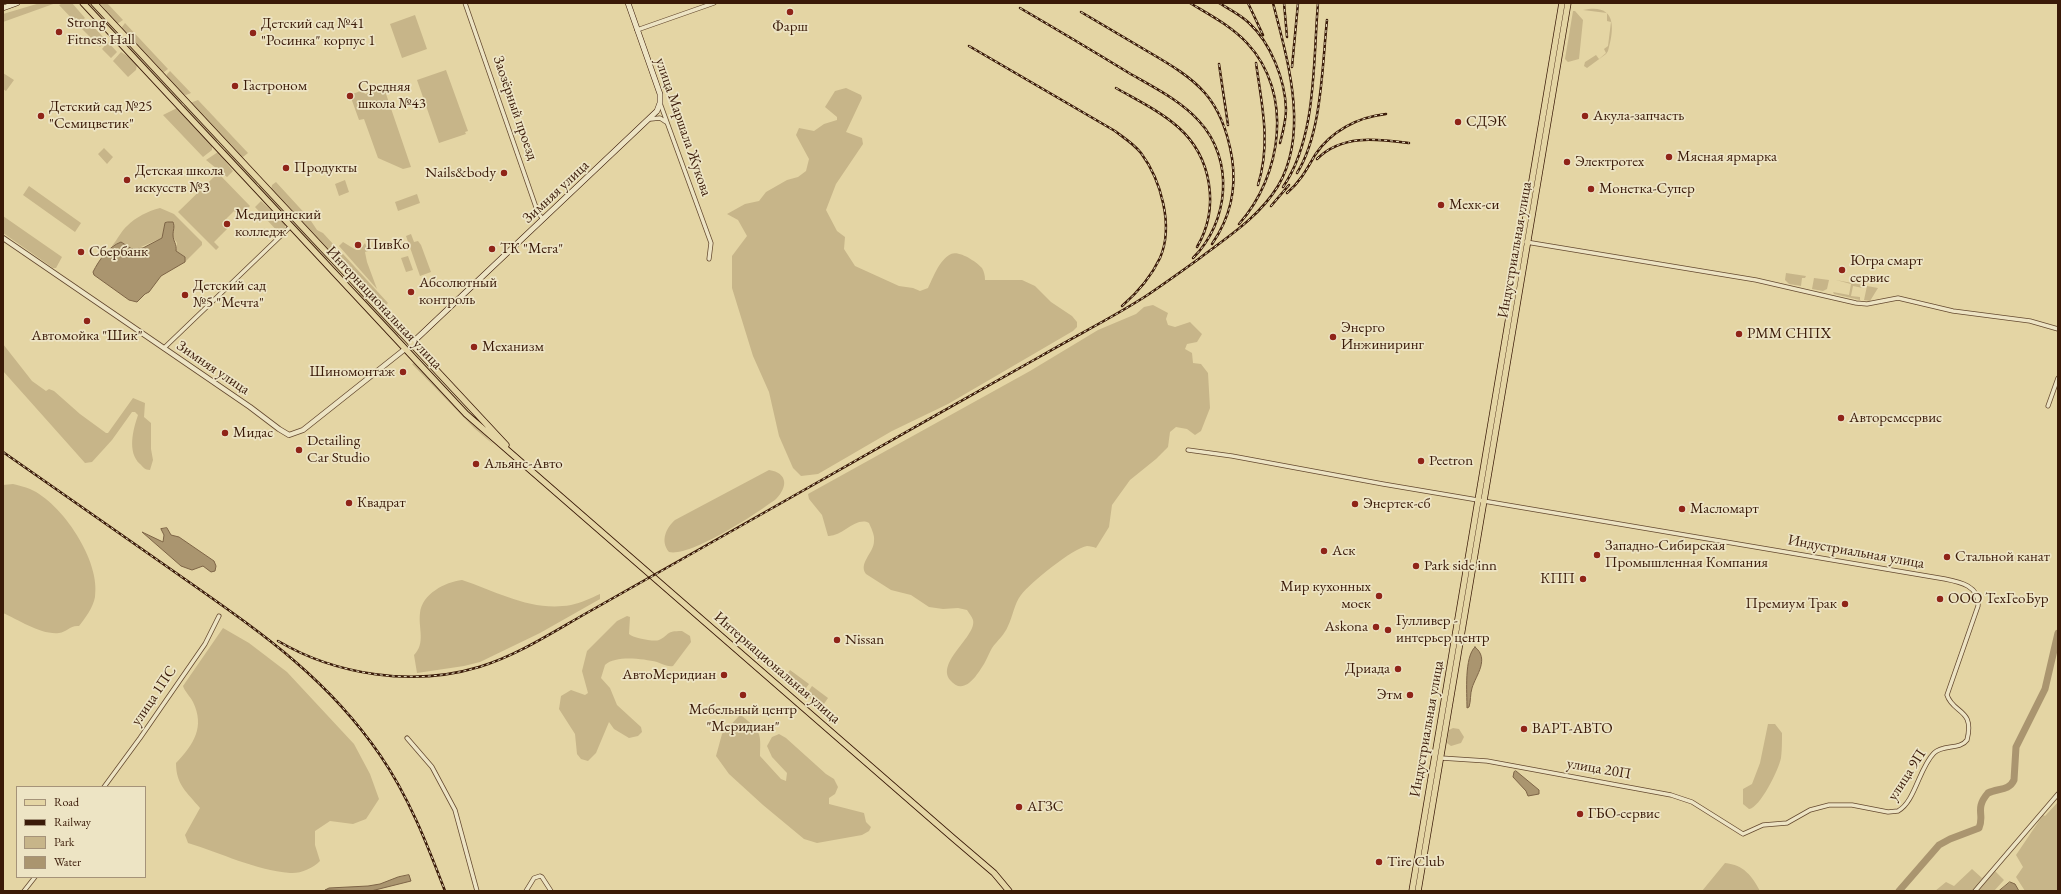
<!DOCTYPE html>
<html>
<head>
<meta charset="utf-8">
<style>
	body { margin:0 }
	#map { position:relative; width:2061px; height:894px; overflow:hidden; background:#e4d5a4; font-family:"EB Garamond",serif }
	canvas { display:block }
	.frame { position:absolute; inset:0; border:4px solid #3a1a08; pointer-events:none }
	.legend { position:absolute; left:16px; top:786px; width:130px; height:92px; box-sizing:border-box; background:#ede4c4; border:1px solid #a59379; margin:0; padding:5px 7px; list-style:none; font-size:12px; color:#3a1a08 }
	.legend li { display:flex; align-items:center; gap:8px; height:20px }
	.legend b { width:20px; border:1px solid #a59379 }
</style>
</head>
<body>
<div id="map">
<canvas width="2061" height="894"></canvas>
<div class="frame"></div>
<ul class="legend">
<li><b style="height:5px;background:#e4d5a4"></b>Road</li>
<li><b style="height:5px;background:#3a1a08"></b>Railway</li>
<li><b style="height:11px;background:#c7b589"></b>Park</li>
<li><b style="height:11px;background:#aa956f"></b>Water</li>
</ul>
</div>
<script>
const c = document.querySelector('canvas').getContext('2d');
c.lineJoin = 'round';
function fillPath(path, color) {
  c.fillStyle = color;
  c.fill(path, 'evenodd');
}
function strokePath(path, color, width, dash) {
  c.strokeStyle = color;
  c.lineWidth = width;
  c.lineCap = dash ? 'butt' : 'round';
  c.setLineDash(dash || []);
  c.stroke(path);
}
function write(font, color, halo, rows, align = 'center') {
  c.font = font + ' "EB Garamond",serif';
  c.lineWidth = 3.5;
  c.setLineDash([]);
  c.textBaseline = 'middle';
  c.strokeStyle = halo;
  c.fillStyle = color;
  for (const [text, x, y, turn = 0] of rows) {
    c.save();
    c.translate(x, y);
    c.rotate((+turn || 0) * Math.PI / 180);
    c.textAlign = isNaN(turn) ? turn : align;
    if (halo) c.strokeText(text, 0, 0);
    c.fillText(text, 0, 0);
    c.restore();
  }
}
const green = new Path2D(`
	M40 3H56L3 22V14Z
	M63 3H72L85 18 78 25 59 5Z
	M87 3H90L183 103 181 104Z
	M100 3H107L123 20 117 24Z
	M1583 10C1616 3 1615 27 1608 51L1606 54 1587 68 1584 66 1585 62 1596 55 1599 59 1606 53 1604 49 1608 46 1611 22 1607 21V13Z
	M1573 11H1575L1583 20 1579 59 1568 62 1565 59Z
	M415 15 427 49 402 58 390 24Z
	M88 21 106 40 100 47 81 28Z
	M125 23 168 69 164 72H162L122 30V27Z
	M108 42 117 52 111 58 102 49Z
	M121 52 129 57 137 65 136 70 128 77 113 61Z
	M446 70 468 131 465 132 466 134 439 143 417 80Z
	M170 71 191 93 186 95 182 94 167 78V74Z
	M3 73 14 80 6 91 3 89Z
	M384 88 411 167 403 169 378 158 364 119 359 120 350 95 363 90 365 94Z
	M846 88 861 95 862 98 846 132 862 138 863 144 836 184 826 210 837 231 845 237 844 249 855 266 899 286 913 288 920 291 928 288C933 278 939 260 951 254 959 250 977 262 982 268 984 272 985 275 985 280H1022L1035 286 1051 302 1072 316 1077 322V327L1073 331 948 404 892 431 818 474 801 476 793 468 779 436 769 392 753 356 732 288V256L747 236 738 220 727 214 745 204 759 201 766 192 787 180 798 177 806 171 809 159 796 135 799 128 814 131 824 124 837 120V117L825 107 835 91Z
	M198 100 248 153 243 157 236 153 190 103Z
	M185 105 217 140V142L182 106Z
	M177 108 212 146V150L203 157 163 115Z
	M104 148 113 157 107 164 98 154Z
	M226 149 258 183 256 185 224 151Z
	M218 152 233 171 227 177 206 160Z
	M218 173 250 206 240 216 234 211 223 222 228 228 214 242 219 247 216 250 178 212Z
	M345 180 349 192 339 196 335 184Z
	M276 182 309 218 317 230 323 233 334 245 330 249H326L271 190 272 185Z
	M260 185 328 259 326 261 258 187Z
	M29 186 81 223 75 232 23 195Z
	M417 194 420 203 398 211 395 202Z
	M261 201 285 224V228L280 234 255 207Z
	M160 208 174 214 202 242V245L185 262V257L176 251 177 243 173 237V222H168L162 238 136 249H132L121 242 112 246C117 240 122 230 127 226 136 217 148 211 160 208Z
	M3 216 62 257 56 268H53L3 233Z
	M411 234 414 242 418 241 421 245 431 272 420 276 406 236Z
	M343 242 356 250H360L365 243 368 251 365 252 367 262 377 289 339 246Z
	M340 250 339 253 340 255 343 254 388 303 383 308 376 303 333 257Z
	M408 256 413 270 406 272 401 258Z
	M1786 273 1806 276 1805 278H1802L1801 286 1789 284 1785 280Z
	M1814 278 1829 280 1827 289 1823 291 1812 289Z
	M1836 280 1863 285V288L1853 286 1851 296 1860 297V300L1834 294 1833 292 1849 295 1851 284Z
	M1867 286 1878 288 1870 301 1864 300Z
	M360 293 399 335 397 337 358 295Z
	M1153 305 1168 313 1166 319 1168 325 1175 327 1190 322 1202 334 1197 342 1187 344 1185 349 1192 353 1193 363 1201 364 1208 373 1210 408 1201 431 1195 435 1187 429 1176 427 1170 432 1168 447 1156 459 1130 480 1112 505 1109 527 1096 548C1094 547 1090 546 1087 546 1073 548 1030 583 1021 595 1014 604 1013 616 1008 626 1005 634 997 641 992 648 989 653 987 659 984 664 977 675 964 697 950 680 936 662 977 636 973 620 972 617 969 613 967 610L958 608 943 609 929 607 911 595 891 590 866 574C858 563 874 553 874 541 875 535 871 528 869 523 856 516 842 537 828 536L822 515 809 499 808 494 1030 371 1098 330 1136 314 1144 307Z
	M3 344 32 381 46 391 49 389 54 391 80 414 106 433H108L133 398 145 403 144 417 151 423V449L153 460 150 470C145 470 143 467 140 464 127 452 133 430 138 415L135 412H132L112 440 92 462 85 463 3 371Z
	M414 363 494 445 474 428 412 364Z
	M769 470C788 473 788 487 776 499 756 514 691 557 669 552 660 541 666 528 675 520Z
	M13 484C18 485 25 487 30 489 62 503 101 561 95 597 93 608 85 618 79 626 70 625 67 632 59 633 41 635 19 620 3 613V485Z
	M462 580C498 592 532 612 571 605 581 603 591 598 600 594V599L540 633 480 662 464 666 417 673 414 655C426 643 418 628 420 613 422 594 445 582 462 580Z
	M627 616 630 617 629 634C633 638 654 642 659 640 671 634 665 631 682 631L690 636 691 642 673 666C667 667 663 664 657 662 643 659 616 655 605 665L601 678 610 688 617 705 641 727 642 732 638 736 629 738 614 729 609 722 596 753 588 761 581 759 577 754 575 734 559 709 561 696 571 690 585 695 588 693 582 671 587 651 617 621Z
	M223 628 249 643 287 672 354 744 370 774 379 799 366 819 353 824 330 821 315 831V845L320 861C313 868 300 874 290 873 255 870 221 853 188 843L185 835 200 808C187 792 176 785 176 763 194 744 205 727 193 702 190 696 185 692 183 686Z
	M790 670 809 684 803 692 785 677Z
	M812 686 828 698 821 708 806 695Z
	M739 716H742C761 732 761 732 760 756L781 779 786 781 787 773 772 757 767 746 772 737 779 734 786 738 826 774 834 779 838 787 835 794 829 798V804L864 813 866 822 871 827 869 831 862 835 817 843 804 839 763 805 729 774 716 756 722 734Z
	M1768 724H1775L1782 733C1782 741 1782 750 1781 758 1779 769 1760 808 1749 809L1743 804V789L1752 784 1760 763Z
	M1453 728 1459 729 1464 737 1461 743 1451 746 1447 743 1449 730Z
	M2058 802V891H2025L2016 877 2023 867 2016 855 2043 815 2045 816Z
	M1725 863C1744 865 1752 876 1760 891H1702Z
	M1992 868 2004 880 1994 891H1935L1946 882 1954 886 1972 869 1982 878Z`);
const water = new Path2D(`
	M168 222H173C175 227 173 230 173 235 173 241 177 244 176 251L185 257V262L161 276 149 292 145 294 137 302 129 300 94 275 93 272C99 260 108 247 121 242L132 249 143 248 162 238 165 223Z
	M167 528 171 535 179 537 214 561 216 566 215 571 211 572 203 566 192 570 181 566 142 532 163 542 164 535 161 529Z
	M1475 647C1490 659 1476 675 1472 688 1470 694 1471 701 1469 707L1467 708C1467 693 1464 657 1475 647Z
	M1516 771 1539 790V794L1528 796 1526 791 1513 777 1514 772Z
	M409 875 411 881 371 891 325 890 329 888 368 886 380 884 398 877Z
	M2010 882 2015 884 2019 891H1999Z`);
const river = new Path2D(`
	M1899 891 1939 845 1950 839 1979 828C1985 815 1974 809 1988 793 1998 788 2009 791 2014 780L2016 747 2045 689 2058 633`);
const minor = new Path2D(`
	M465 3 538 213 543 219
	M637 30 714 3
	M660 103 711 243 709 259
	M651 119 660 118 666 122
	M1526 242 1756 280 1856 303 1867 304 1898 298 1953 311 2030 321 2058 329
	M164 348 291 226
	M2048 406 2058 378
	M1188 450 1232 456 1383 484 1945 579C1960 582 1980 586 1978 606L1947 695C1953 714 1975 708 1967 740 1960 750 1943 744 1934 753 1919 768 1915 802 1898 811L1888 812 1852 805H1829L1810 810 1787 823 1763 825 1743 834 1692 802 1671 795 1487 761 1441 758
	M407 738 432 767 455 810 477 891
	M104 787 140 738 205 644 219 616
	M24 891 35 877
	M526 891 534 878 540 876 542 877 551 891
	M1975 891 2058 794`);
const tertiary = new Path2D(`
	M3 238 250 407 279 429 289 435 303 430 405 349`);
const secondary = new Path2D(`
	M3 8 17 3
	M411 344 657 111 660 103V94L628 3`);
const primary = new Path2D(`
	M83 3 466 414 953 838 994 873 1009 891
	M94 3 506 445
	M1412 891 1562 3
	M1418 891 1568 3`);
const rail = new Path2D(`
	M1190 3C1210 15 1231 26 1247 43 1294 93 1282 176 1239 224
	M1219 3C1229 9 1241 15 1249 23 1271 43 1285 80 1286 109 1286 121 1283 132 1280 143
	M1248 3 1263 35
	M1284 3 1287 37
	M1020 8C1056 29 1093 51 1129 73 1153 87 1180 100 1199 121 1235 160 1229 222 1193 258
	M1081 12C1103 25 1125 38 1147 51 1197 80 1222 97 1232 158 1237 190 1230 218 1212 244
	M969 46 1115 131C1124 138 1134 144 1141 153 1161 180 1174 226 1160 258 1151 277 1137 293 1122 306
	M1256 63C1262 106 1271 143 1258 185
	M1219 64 1228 125
	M1292 67 1298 3
	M1116 88C1137 100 1160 111 1178 127 1212 157 1220 208 1197 247
	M1317 159C1342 134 1377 139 1409 143
	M1297 173C1322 133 1322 67 1327 20
	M1283 187C1317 138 1313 60 1318 3
	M1287 193C1300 182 1307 169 1315 155 1331 131 1358 117 1386 114
	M1271 206 1289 185
	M3 452C62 493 120 534 179 575 257 630 325 675 380 755 409 797 427 844 445 891
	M278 641C336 675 413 687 479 667 519 655 556 630 592 610 658 573 724 536 790 498 874 450 957 403 1041 356 1075 336 1112 318 1146 296 1164 284 1182 271 1200 258 1229 236 1259 217 1278 186 1310 132 1287 58 1273 3`);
const markers = [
	[790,12,4,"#8f2418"],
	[59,32,4,"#8f2418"],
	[253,33,4,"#8f2418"],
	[235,86,4,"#8f2418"],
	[350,96,4,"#8f2418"],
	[41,116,4,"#8f2418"],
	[1585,116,4,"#8f2418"],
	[1458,122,4,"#8f2418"],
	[1669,157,4,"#8f2418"],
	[1567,162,4,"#8f2418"],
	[286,168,4,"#8f2418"],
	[504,173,4,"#8f2418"],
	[127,180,4,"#8f2418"],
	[1591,189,4,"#8f2418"],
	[1441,205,4,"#8f2418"],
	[227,224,4,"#8f2418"],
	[358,245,4,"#8f2418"],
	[492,249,4,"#8f2418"],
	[81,252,4,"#8f2418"],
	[1842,270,4,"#8f2418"],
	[411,292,4,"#8f2418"],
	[185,295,4,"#8f2418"],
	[87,321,4,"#8f2418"],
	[1739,334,4,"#8f2418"],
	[1333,337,4,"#8f2418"],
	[474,347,4,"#8f2418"],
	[403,372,4,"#8f2418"],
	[1841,418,4,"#8f2418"],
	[225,433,4,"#8f2418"],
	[299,450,4,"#8f2418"],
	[1421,461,4,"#8f2418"],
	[476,464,4,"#8f2418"],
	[349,503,4,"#8f2418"],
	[1355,504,4,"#8f2418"],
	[1682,509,4,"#8f2418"],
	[1324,551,4,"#8f2418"],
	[1597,555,4,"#8f2418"],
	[1947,557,4,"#8f2418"],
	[1416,566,4,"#8f2418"],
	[1583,579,4,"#8f2418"],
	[1379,596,4,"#8f2418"],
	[1940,599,4,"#8f2418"],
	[1845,604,4,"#8f2418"],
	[1376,627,4,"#8f2418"],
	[1388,630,4,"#8f2418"],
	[837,640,4,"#8f2418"],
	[1398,669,4,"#8f2418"],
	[724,675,4,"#8f2418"],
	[743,695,4,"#8f2418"],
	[1410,695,4,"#8f2418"],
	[1524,729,4,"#8f2418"],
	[1019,807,4,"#8f2418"],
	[1580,814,4,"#8f2418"],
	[1379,862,4,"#8f2418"]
];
const poiNames = [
	["Strong",67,23],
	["Fitness Hall",67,40],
	["Детский сад №41",261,24],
	["\"Росинка\" корпус 1",261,41],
	["Фарш",790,27,"center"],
	["Гастроном",243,86],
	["Средняя",358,87],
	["школа №43",358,104],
	["Детский сад №25",49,107],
	["\"Семицветик\"",49,124],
	["Акула-запчасть",1593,116],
	["СДЭК",1466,122],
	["Мясная ярмарка",1677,157],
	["Электротех",1575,162],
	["Продукты",294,168],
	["Детская школа",135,171],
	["искусств №3",135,188],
	["Nails&body",496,173,"right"],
	["Монетка-Супер",1599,189],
	["Мехк-си",1449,205],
	["Медицинский",235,215],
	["колледж",235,232],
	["ПивКо",366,245],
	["ТК \"Мега\"",500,249],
	["Сбербанк",89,252],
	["Югра смарт",1850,261],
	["сервис",1850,278],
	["Абсолютный",419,283],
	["контроль",419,300],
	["Детский сад",193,286],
	["№5 \"Мечта\"",193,303],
	["Энерго",1341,328],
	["Инжиниринг",1341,345],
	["РММ СНПХ",1747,334],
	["Автомойка \"Шик\"",87,336,"center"],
	["Механизм",482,347],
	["Шиномонтаж",395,372,"right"],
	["Авторемсервис",1849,418],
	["Мидас",233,433],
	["Detailing",307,441],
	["Car Studio",307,458],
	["Peetron",1429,461],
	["Альянс-Авто",484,464],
	["Квадрат",357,503],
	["Энертек-сб",1363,504],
	["Масломарт",1690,509],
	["Западно-Сибирская",1605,546],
	["Промышленная Компания",1605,563],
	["Аск",1332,551],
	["Стальной канат",1955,557],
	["Park side inn",1424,566],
	["КПП",1575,579,"right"],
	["Мир кухонных",1371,587,"right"],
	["моек",1371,604,"right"],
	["ООО ТехГеоБур",1948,599],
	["Премиум Трак",1837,604,"right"],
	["Гулливер -",1396,621],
	["интерьер центр",1396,638],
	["Askona",1368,627,"right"],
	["Nissan",845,640],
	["Дриада",1390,669,"right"],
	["АвтоМеридиан",716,675,"right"],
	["Этм",1402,695,"right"],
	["Мебельный центр",743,710,"center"],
	["\"Меридиан\"",743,727,"center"],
	["ВАРТ-АВТО",1532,729],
	["АГЗС",1027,807],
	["ГБО-сервис",1588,814],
	["Tire Club",1387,862]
];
const streetNames = [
	["Заозёрный проезд",515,108,71],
	["улица Маршала Жукова",683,127,71],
	["Зимняя улица",556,192,-43],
	["Индустриальная улица",1515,250,-80],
	["Интернациональная улица",384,308,47],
	["Зимняя улица",213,368,34],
	["Индустриальная улица",1856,552,10],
	["Интернациональная улица",777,668,41],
	["улица 1ПС",154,696,-56],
	["Индустриальная улица",1427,729,-80],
	["улица 20П",1599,769,10],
	["улица 9П",1907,775,-57]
];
fillPath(green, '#c7b589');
fillPath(water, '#aa956f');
strokePath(water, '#7d6446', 1);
strokePath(river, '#aa956f', 7);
strokePath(minor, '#64492f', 5);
strokePath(tertiary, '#64492f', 6);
strokePath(secondary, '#3a1a08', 6);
strokePath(primary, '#3a1a08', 7);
strokePath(minor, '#ede4c4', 3.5);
strokePath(tertiary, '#ede4c4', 4.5);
strokePath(secondary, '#ede4c4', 5);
strokePath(primary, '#e4d5a4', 5.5);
strokePath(rail, '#3a1a08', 2.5);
strokePath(rail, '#ede4c4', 1, [3]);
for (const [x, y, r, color] of markers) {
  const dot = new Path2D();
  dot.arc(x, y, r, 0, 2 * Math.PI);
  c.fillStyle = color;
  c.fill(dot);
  strokePath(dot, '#ede4c4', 1.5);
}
write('15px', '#3a1a08', '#ede4c4', poiNames, 'left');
write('15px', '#3a1a08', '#ede4c4', streetNames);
</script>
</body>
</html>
